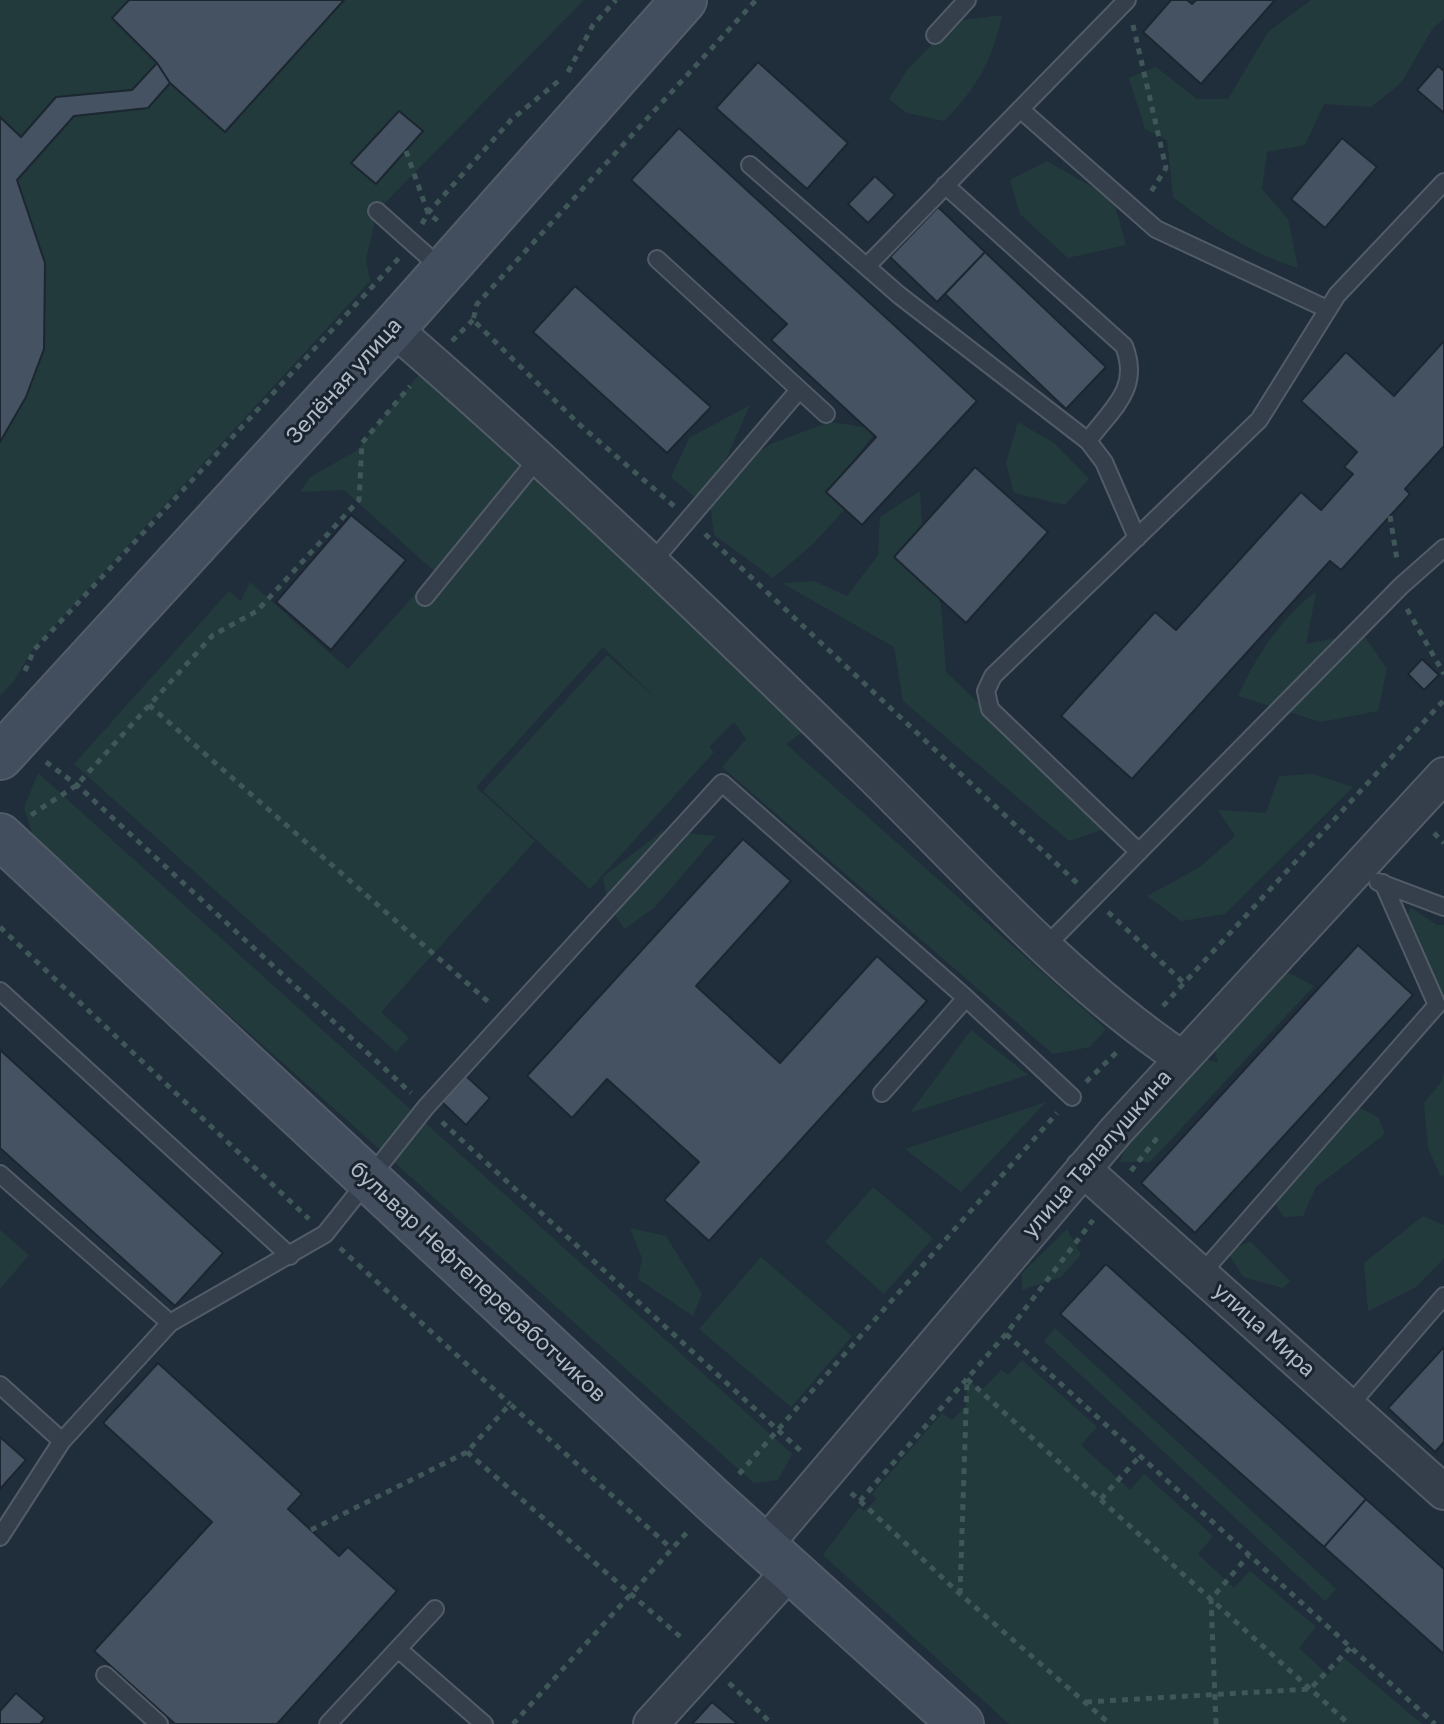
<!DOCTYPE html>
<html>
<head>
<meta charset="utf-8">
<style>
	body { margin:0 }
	canvas { display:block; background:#202d3a }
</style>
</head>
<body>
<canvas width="1444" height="1724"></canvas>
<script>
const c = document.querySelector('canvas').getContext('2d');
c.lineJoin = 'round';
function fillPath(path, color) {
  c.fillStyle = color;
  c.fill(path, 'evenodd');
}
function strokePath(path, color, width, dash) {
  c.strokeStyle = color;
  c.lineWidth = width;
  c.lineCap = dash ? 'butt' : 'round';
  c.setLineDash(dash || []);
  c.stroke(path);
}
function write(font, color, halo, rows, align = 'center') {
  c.font = font + ' "Golos Text",sans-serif';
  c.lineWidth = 6;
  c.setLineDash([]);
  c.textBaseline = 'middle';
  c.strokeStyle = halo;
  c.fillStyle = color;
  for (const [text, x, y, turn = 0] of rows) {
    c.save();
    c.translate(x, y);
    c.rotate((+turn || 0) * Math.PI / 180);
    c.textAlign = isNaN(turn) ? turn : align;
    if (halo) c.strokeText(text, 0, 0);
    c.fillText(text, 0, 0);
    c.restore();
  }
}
const green = new Path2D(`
	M0 0H584L377 211 366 260 370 281 32 650 14 681 0 696Z
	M1311 0H1444V19L1433 28 1401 83 1371 107 1324 104 1305 145 1267 152 1262 189 1288 219 1298 268C1250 253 1213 228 1173 197L1167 140 1145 129 1129 78 1156 67 1197 99H1228L1268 32Z
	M1002 15C993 59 976 90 944 121L907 113 889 99 907 70 955 21Z
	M1047 161 1113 199 1126 245 1068 258 1020 214 1010 180Z
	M423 370 805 730 786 744 1106 1029 1090 1047 1053 1054 722 767 746 739 734 722 709 747 714 752 590 889 483 791 607 655 657 699 603 647 476 787 535 841 381 1012 409 1038 396 1052 74 764 229 591 241 601 250 582 348 669 435 572 344 490 300 492 310 477 356 451Z
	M750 405 719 475 773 443 830 422 878 429 836 483 848 506 812 545 773 578 714 535 711 511 671 477 689 438Z
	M1018 422 1054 443 1089 479 1065 505 1014 493 1006 463Z
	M920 491 924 563 941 605 946 672 1058 779 1102 830 1069 841 903 701 894 647 782 583 814 581 847 596 878 555 880 517Z
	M1316 592 1306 644 1362 633 1387 669 1378 711 1321 722 1238 696C1256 657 1281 617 1316 592Z
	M38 773 792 1454 778 1480 754 1483 35 842 24 808Z
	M1313 774 1353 787 1225 914 1181 921 1147 896 1200 867 1235 836 1218 810 1266 813 1279 776Z
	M662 831 716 836 655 907 625 929 608 906 603 877Z
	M1410 907 1437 925H1444V1004L1406 921Z
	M1279 968 1314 986 1150 1162H1120L1133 1126 1192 1056 1218 1062 1209 1031Z
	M971 1030 1028 1075 910 1113Z
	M1444 1072V1176L1440 1175 1428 1148 1424 1103 1442 1081Z
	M1346 1101 1378 1117 1385 1134 1316 1187 1303 1216 1284 1217 1266 1190Z
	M1046 1102 961 1192 905 1149Z
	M873 1187 933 1238 884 1294 825 1242Z
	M1423 1216 1444 1225V1258L1415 1288 1368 1311 1364 1263Z
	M630 1228 666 1236 702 1294 693 1316 638 1279 642 1258Z
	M1067 1229 1081 1255 1061 1277 1022 1290V1273Z
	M0 1230 29 1255 0 1289Z
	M1250 1241 1290 1281 1283 1288 1243 1277 1228 1252Z
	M761 1257 852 1336 791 1407 699 1329Z
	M1055 1328 1336 1589 1325 1601 1044 1341Z
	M1022 1360 1097 1427 1081 1445 1130 1490 1144 1474 1213 1536 1198 1554 1234 1588 1250 1571 1316 1627 1299 1648 1328 1675 1344 1658 1422 1724H1009L823 1555 859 1507 864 1511 877 1499 872 1494 942 1413 952 1420 966 1406 967 1379 981 1391 1001 1370 1008 1375Z`);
const building = new Path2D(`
	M129 0H344L225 132 170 83 157 63 112 18Z
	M1171 0H1187L1192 4 1196 0H1275L1201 84 1143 32Z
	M758 62 848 143 807 189 716 108Z
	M157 63 170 83 148 108 74 116 17 180 45 263 44 349 26 397 0 442V117L21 137 56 97 132 90Z
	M1438 66 1444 71V113L1417 90Z
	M399 111 423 131 376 184 351 163Z
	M679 128 977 401 862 525 826 492 876 437 771 340 787 324 631 180Z
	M1342 138 1377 167 1325 228 1291 199Z
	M875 176 895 195 868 223 848 204Z
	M938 207 985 252 937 302 890 257Z
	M985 252 1106 367 1066 409 945 294Z
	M575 286 711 407 667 453 533 332Z
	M1444 341V446L1405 489 1410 494 1341 570 1330 561 1132 779 1061 716 1155 612 1176 630 1301 492 1321 510 1353 474 1344 467 1357 452 1301 401 1346 352 1394 396Z
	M975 467 1048 532 966 623 894 557Z
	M351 515 406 560 331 650 276 602Z
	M1422 659 1439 675 1424 690 1408 674Z
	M743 839 791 881 696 986 780 1063 877 956 927 1001 709 1241 664 1200 699 1162 607 1079 572 1118 527 1076Z
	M1358 945 1413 995 1195 1233 1141 1183Z
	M0 1050 223 1253 175 1306 0 1148Z
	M466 1076 490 1098 466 1125 442 1102Z
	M1106 1264 1366 1499 1324 1547 1060 1314Z
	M1444 1347V1442L1435 1452 1388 1408Z
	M158 1363 302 1494 288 1509 339 1556 348 1547 397 1591 277 1724H175L94 1651 212 1522 103 1423Z
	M0 1437 26 1460 0 1489Z
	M1366 1499 1444 1569V1654L1324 1547Z
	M16 1693 45 1718 40 1724H0V1711Z
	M712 1702 738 1724H692Z`);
const path = new Path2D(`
	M1133 25 1166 168 1149 195
	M568 72 593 25 616 0
	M406 151 428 213 438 221
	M422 224 428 213 511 120 561 79
	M452 341 473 320
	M674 506 580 425 473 320 477 304 756 0
	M1390 516 1397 560
	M705 534 1077 883
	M1407 609 1444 674
	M25 671 34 650 399 258
	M149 705 492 1005
	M46 762 77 785 411 1093
	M31 815 77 785 213 635 257 611 359 500 362 443 410 386
	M1434 833 1444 843
	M1108 912 1185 984
	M0 927 309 1219
	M1163 1006 1444 700
	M1086 1082 1119 1050
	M442 1122 803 1453
	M1131 1171 1157 1138
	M340 1248 510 1404
	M1006 1334 1435 1724
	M967 1379 1349 1724
	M467 1452 684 1640
	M739 1474 1057 1113
	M851 1493 860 1501 1006 1334 1093 1220
	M1101 1499 1139 1457
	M860 1501 960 1594 1110 1724
	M311 1530 467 1452 510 1404 672 1549
	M960 1594 967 1380
	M729 1683 772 1724
	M1086 1702 1310 1689 1350 1648
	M513 1724 690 1529
	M1216 1724 1211 1599 1248 1556`);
const lane = new Path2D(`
	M935 35 967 0
	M1020 109 1156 229 1327 309
	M750 165 899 295 1088 441 1104 462 1137 538
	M945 185 1124 346C1141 389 1112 408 1088 441
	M377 211 442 269
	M657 259 826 414
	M867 266 1127 0
	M653 561 799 390
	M425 597 539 457
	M1139 852 990 709 986 691 993 676 1259 420 1337 295 1444 182
	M1378 882 1444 907
	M1046 946 1401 586 1444 548
	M0 991 290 1256
	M882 1093 966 998
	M0 1174 170 1323
	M1201 1274 1437 1005 1383 883
	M0 1385 62 1441
	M1349 1406 1444 1296
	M0 1537 62 1441 170 1323 325 1234 426 1107 722 783 966 998 1072 1097
	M398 1649 484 1724
	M105 1675 159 1724
	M328 1724 435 1609`);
const street = new Path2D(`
	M393 328C558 471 714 621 870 773 969 871 1066 980 1181 1058
	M1083 1169 1444 1492
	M764 1546 1116 1131 1444 775
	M651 1724 790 1571`);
const secondary = new Path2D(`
	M0 757 393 328 684 0
	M0 836 715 1502 961 1724`);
const streetNames = [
	["Зелёная улица",344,381,-48],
	["улица Талалушкина",1097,1154,-49],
	["бульвар Нефтепереработчиков",478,1282,43],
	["улица Мира",1264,1330,42]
];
fillPath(green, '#223a3b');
fillPath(building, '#445262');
strokePath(building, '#1c2631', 2);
strokePath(lane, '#525c68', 20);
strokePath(street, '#525c68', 38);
strokePath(secondary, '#525c68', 48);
strokePath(path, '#405759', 5, [6, 6]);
strokePath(lane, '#343f4b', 16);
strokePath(street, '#343f4b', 34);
strokePath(secondary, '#424e5e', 44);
write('22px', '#afb9c7', '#1a242f', streetNames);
</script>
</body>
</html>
